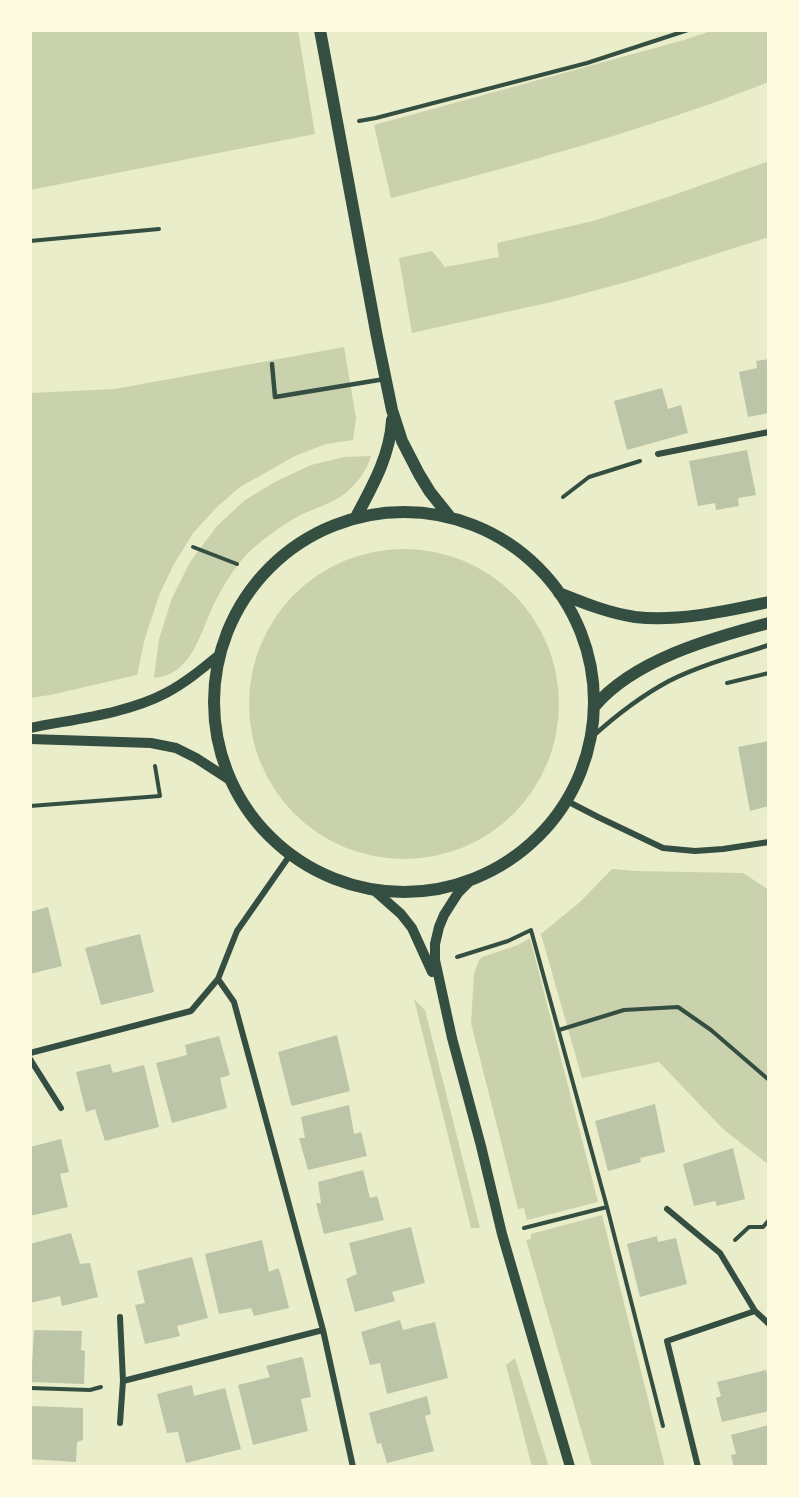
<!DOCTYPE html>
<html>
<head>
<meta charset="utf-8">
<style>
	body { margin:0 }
	#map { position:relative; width:799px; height:1497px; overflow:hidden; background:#e9edc9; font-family:Figtree,sans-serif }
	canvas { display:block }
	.frame { position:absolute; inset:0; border:32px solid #fefae0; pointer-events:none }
</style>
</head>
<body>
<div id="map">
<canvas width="799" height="1497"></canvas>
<div class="frame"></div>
</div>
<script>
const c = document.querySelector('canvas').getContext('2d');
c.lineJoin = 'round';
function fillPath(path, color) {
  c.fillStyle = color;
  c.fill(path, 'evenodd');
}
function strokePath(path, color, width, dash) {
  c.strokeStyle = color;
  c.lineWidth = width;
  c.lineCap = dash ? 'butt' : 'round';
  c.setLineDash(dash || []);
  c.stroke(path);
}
const green = new Path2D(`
	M30 30H298L315 134 30 190Z
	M714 30H769V82C646 130 518 165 391 198L374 125 684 40Z
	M769 161V237L634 280 556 301 412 333 399 258 432 251 445 267 499 257 497 243 593 221 668 197Z
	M344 347 356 418 353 440 326 444 295 456 240 487 217 507 193 533 173 566 160 593 145 638 137 675 50 695 30 698V393L115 389Z
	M371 456C366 474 350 493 333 501 321 507 307 511 295 518 280 527 260 541 247 554 235 567 224 584 216 600 204 622 197 657 175 671 169 675 161 677 154 678L159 639 172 598 190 562 217 526 245 500 275 482 311 465 344 457Z
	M249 704a155 155 0 1 1 310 0a155 155 0 1 1-310 0Z
	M612 869 635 871 743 873 769 890V1165L723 1129 659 1062 582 1078 541 934 580 902Z
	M530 938 598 1202 527 1220 524 1208 518 1209 471 1023 474 974 479 960 482 957 518 945Z
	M414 999 425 1010 480 1228H471Z
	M602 1215 665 1467H592L526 1240 531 1239V1234Z
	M515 1358 549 1467H532L506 1365Z`);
const building = new Path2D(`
	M769 359V413L748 417 739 372 757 368 756 361Z
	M662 388 668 409 681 405 688 433 627 450 614 401Z
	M747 450 756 495 738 498 739 506 716 510 715 503 698 506 689 461Z
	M769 741V806L750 811 738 747Z
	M48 907 62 966 30 974V912Z
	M140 934 154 992 101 1005 85 948Z
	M337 1035 350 1091 292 1106 291 1104 278 1052Z
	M219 1036 230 1075 220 1078 227 1108 172 1123 156 1063 187 1055 185 1045Z
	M110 1064 113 1073 144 1065 159 1127 105 1141 95 1109 86 1112 76 1072Z
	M655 1104 665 1152 640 1158 641 1162 608 1171 595 1121Z
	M349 1105 354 1134 361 1132 367 1156 308 1170 299 1138H305L301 1117Z
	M61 1139 69 1172 60 1174 68 1207 30 1216V1147Z
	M733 1148 745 1199 717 1206 715 1201 694 1206 683 1164Z
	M363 1170 370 1198 377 1196 384 1220 324 1234 316 1203H321L318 1182Z
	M411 1227 425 1283 392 1292 395 1301 355 1312 346 1279 357 1274 349 1243Z
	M71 1233 80 1264 90 1263 98 1297 62 1306 60 1296 30 1303V1244Z
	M657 1236 658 1242 676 1238 687 1284 640 1297 627 1244Z
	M262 1240 269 1272 278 1268 280 1272 289 1308 254 1316 251 1308 219 1314 205 1254Z
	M192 1257 208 1318 177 1326 180 1336 145 1344 135 1305 145 1303 137 1271Z
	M400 1320 403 1330 435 1322 448 1378 387 1394 380 1363 370 1365 361 1332Z
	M34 1330 82 1331 81 1350 85 1351 84 1384 30 1382V1365H32Z
	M301 1357 303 1358 311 1397 301 1399 308 1431 253 1445 238 1385 270 1377 266 1366Z
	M766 1370 769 1383V1411L722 1422 716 1398 721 1396 717 1382Z
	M192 1385 194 1396 225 1388 241 1449 186 1463 178 1432 167 1433 157 1394Z
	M427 1396 431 1414 425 1416 434 1451 387 1463 381 1443 377 1444 369 1413Z
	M30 1406 83 1408V1440L77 1442 76 1462 30 1459Z
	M769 1425V1467H734L731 1455 736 1454 731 1435Z`);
const path = new Path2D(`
	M359 121 376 118 587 63 688 30
	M30 241 159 229
	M563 497 589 477 640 461
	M193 547 237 564
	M727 683 769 673
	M30 806 160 796 155 766
	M457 957 508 941 531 930 607 1207 663 1426
	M559 1030 624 1010 678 1007 711 1030 769 1080
	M524 1228 607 1207
	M735 1240 749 1227H763L769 1220
	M30 1388 90 1390 101 1387`);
const service = new Path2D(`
	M272 364 275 397 385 379
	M591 738C614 717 641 696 669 681 700 665 736 656 769 645`);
const minor = new Path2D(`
	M658 454 769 432
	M567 801 598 817 663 848 695 851 723 849 769 842
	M218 979 234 1002 323 1330 353 1467
	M30 1053 191 1011 218 979 237 931 290 855
	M30 1059 61 1108
	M667 1209 720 1253 755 1311 769 1324
	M123 1381 323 1330
	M120 1423 123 1381 120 1317
	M698 1467 667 1341 755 1311`);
const tertiary = new Path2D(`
	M30 728C74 719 126 714 166 693 185 683 202 669 219 655
	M30 739 151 743 176 748 196 758 230 780
	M469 882 458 893 444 915 439 927 435 944V960L452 1038 481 1146 502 1234 570 1467
	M375 891 401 914 412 928 432 972`);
const secondary = new Path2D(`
	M320 30 377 337 392 410 402 441 419 474 430 492 450 517
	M214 702a190 190 0 1 1 380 0a190 190 0 1 1-380 0Z
	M356 517C372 487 390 456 392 420
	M559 593C584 603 608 613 635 617 679 622 726 611 769 602
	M594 707C633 660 711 638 769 623`);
fillPath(green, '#cad2ad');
fillPath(building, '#bcc5a7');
strokePath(path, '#344e41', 4);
strokePath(service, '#344e41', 4.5);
strokePath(minor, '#344e41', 6);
strokePath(tertiary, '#344e41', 10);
strokePath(secondary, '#344e41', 12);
</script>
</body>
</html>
